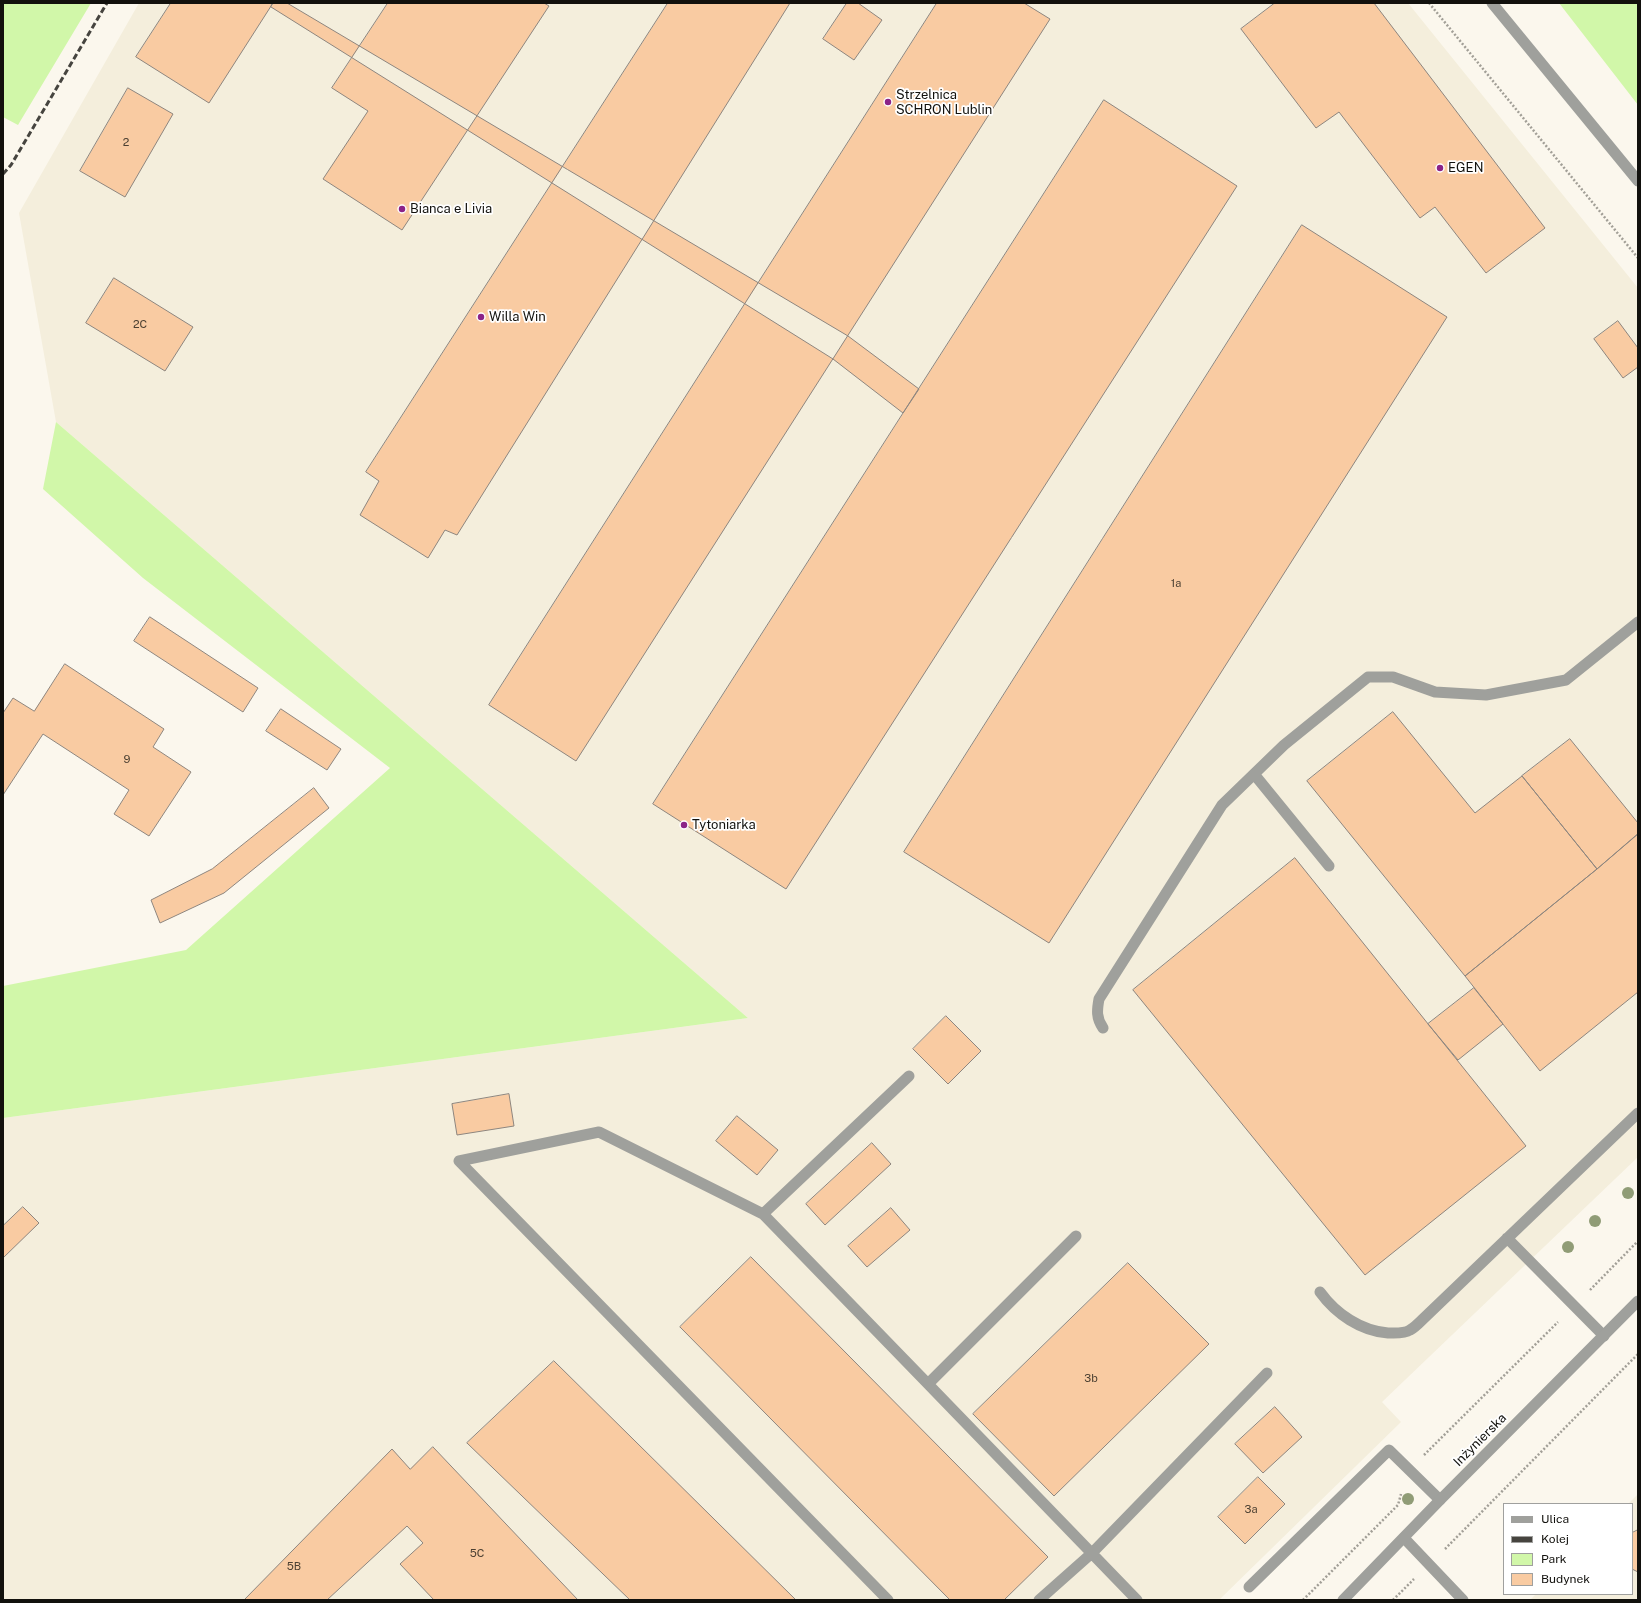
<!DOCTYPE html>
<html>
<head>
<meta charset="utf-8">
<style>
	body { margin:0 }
	#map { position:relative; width:1641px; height:1603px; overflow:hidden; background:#fbf7ed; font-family:"Public Sans",sans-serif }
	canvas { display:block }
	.frame { position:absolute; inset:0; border:4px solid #12110d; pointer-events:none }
	.legend { position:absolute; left:1503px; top:1503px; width:130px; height:92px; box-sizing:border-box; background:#fff; border:1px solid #a0a09e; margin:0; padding:5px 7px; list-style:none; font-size:12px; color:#12110d }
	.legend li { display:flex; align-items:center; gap:8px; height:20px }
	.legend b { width:20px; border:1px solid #a0a09e }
</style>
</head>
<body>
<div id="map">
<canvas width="1641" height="1603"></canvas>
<div class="frame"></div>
<ul class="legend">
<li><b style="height:5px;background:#9fa09c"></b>Ulica</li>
<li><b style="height:5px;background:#46443f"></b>Kolej</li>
<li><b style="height:11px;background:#d1f7a9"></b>Park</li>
<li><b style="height:11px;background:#f9cba2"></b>Budynek</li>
</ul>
</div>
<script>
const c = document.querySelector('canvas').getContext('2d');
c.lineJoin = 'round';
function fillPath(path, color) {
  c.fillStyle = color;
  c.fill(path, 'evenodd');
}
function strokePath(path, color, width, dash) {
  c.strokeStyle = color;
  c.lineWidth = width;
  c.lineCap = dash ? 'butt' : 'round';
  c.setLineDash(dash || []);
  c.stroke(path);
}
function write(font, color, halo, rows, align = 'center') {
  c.font = font + ' "Public Sans",sans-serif';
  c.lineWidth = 3.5;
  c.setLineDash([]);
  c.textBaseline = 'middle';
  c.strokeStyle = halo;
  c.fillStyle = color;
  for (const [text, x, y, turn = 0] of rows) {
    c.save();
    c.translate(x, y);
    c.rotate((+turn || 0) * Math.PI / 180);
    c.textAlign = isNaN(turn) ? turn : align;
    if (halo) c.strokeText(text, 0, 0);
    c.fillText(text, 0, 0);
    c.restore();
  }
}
const built = new Path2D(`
	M139 3H1408L1638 288V1157L1382 1402 1401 1422 1219 1600H3V1118L748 1018 56 422 19 213Z
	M1638 1494V1600H1530L1536 1594H1632V1504H1628Z`);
const green = new Path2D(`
	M3 3H91L18 125 3 117Z
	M1559 3H1638V105Z
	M56 422 748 1018 3 1118V986L186 950 390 768 143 578 43 489Z`);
const building = new Path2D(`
	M171 3H273L209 103 136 57Z
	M273 3H287L848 336 919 389 903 413 833 359 271 7Z
	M388 3H544L549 6 402 230 323 179 368 111 332 88Z
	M668 3H790L457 535 445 530 428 558 360 515 379 481 366 472Z
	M847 3H858L882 20 854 60 823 39Z
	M937 3H1024L1050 19 576 761 489 705Z
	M1275 3H1374L1545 228 1486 273 1435 207 1420 218 1339 112 1316 128 1241 29Z
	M128 88 173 114 125 197 80 171Z
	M1104 100 1237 186 786 889 653 804Z
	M1302 225 1447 317 1049 943 904 852Z
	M114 278 193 327 165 371 86 323Z
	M1618 321 1638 348V367L1623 378 1594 339Z
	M150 617 258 688 243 712 134 641Z
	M65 664 164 729 153 747 191 772 149 836 114 814 129 790 43 734 3 795V713L13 698 34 711Z
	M281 709 341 749 327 770 266 731Z
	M1393 712 1475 813 1522 776 1597 869 1465 976 1307 781Z
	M1570 739 1638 823V834L1597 869 1522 776Z
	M314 788 329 808 224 893 160 923 151 900 212 869Z
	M1638 834V992L1540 1071 1465 976 1597 869Z
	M1295 858 1526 1146 1365 1275 1133 990Z
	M1474 988 1503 1024 1458 1060 1428 1024Z
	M946 1016 981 1051 948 1084 913 1049Z
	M509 1094 514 1126 457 1135 452 1104Z
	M737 1116 778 1150 757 1175 716 1141Z
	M872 1143 891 1164 825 1225 806 1204Z
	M23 1207 39 1223 3 1258V1226Z
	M891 1208 910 1230 867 1267 848 1246Z
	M751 1257 1048 1557 1004 1600H950L680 1327Z
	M1128 1263 1209 1344 1054 1496 973 1414Z
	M554 1361 796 1600H630L467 1443Z
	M1275 1407 1302 1437 1263 1473 1235 1444Z
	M433 1447 578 1600H434L400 1564 423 1543 407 1526 327 1600H244L392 1449 410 1469Z
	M1258 1477 1285 1504 1245 1544 1218 1517Z
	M1638 1530V1572L1632 1569V1533Z`);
const path = new Path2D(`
	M1429 3 1638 258
	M1590 1290 1638 1241
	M1424 1455 1558 1322
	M1445 1549 1638 1354
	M1303 1600 1398 1505 1401 1494
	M1393 1600 1414 1579`);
const service = new Path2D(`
	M1254 774 1329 866
	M1103 1028C1096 1018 1097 1010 1099 999L1222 805 1284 745 1368 677H1393L1435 692 1486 695 1566 680 1638 622
	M909 1076 763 1214 928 1384
	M763 1214 599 1132 459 1161 888 1600
	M1076 1236 928 1384 1137 1600
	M1507 1238 1604 1336
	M1320 1292C1336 1314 1361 1331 1388 1333 1395 1333 1404 1334 1410 1330 1414 1328 1418 1324 1422 1320L1638 1113
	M1404 1538 1463 1600
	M1249 1587 1389 1450 1440 1500
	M1039 1600 1092 1553 1267 1373`);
const minor = new Path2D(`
	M1343 1600 1440 1500 1638 1301`);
const tertiary = new Path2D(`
	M1492 3 1638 181`);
const rail = new Path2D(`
	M3 174 11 165 107 3`);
const trees = [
	[1628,1193],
	[1595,1221],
	[1568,1247],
	[1408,1499]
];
const markers = [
	[888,102,4,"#8b2388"],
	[1440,168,4,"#8b2388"],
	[402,209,4,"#8b2388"],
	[481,317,4,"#8b2388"],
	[684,825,4,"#8b2388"]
];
const numberNames = [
	["2",126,143],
	["2C",140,325],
	["1a",1176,584],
	["9",127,760],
	["3b",1091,1379],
	["3a",1251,1510],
	["5C",477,1554],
	["5B",294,1567]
];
const poiNames = [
	["Strzelnica",896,95],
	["SCHRON Lublin",896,110],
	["EGEN",1448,168],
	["Bianca e Livia",410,209],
	["Willa Win",489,317],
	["Tytoniarka",692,825]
];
const streetNames = [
	["Inżynierska",1480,1440,-45]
];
fillPath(built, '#f4eedc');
fillPath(green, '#d1f7a9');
fillPath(building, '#f9cba2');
strokePath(building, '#8e867f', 1);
strokePath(path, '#a29f97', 2.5, [2, 2]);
strokePath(service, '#9fa09c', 11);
strokePath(minor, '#9fa09c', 11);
strokePath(tertiary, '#9fa09c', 11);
strokePath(rail, '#46443f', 3, [6, 3]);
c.fillStyle = '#909c76';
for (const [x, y] of trees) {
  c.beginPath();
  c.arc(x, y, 6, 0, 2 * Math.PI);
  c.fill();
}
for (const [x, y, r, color] of markers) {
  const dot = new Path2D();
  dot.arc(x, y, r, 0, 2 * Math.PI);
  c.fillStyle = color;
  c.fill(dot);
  strokePath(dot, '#fff', 1.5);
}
write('11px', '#4c4032', null, numberNames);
write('13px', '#12110d', '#fff', poiNames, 'left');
write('13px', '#12110d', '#fff', streetNames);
</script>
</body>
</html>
